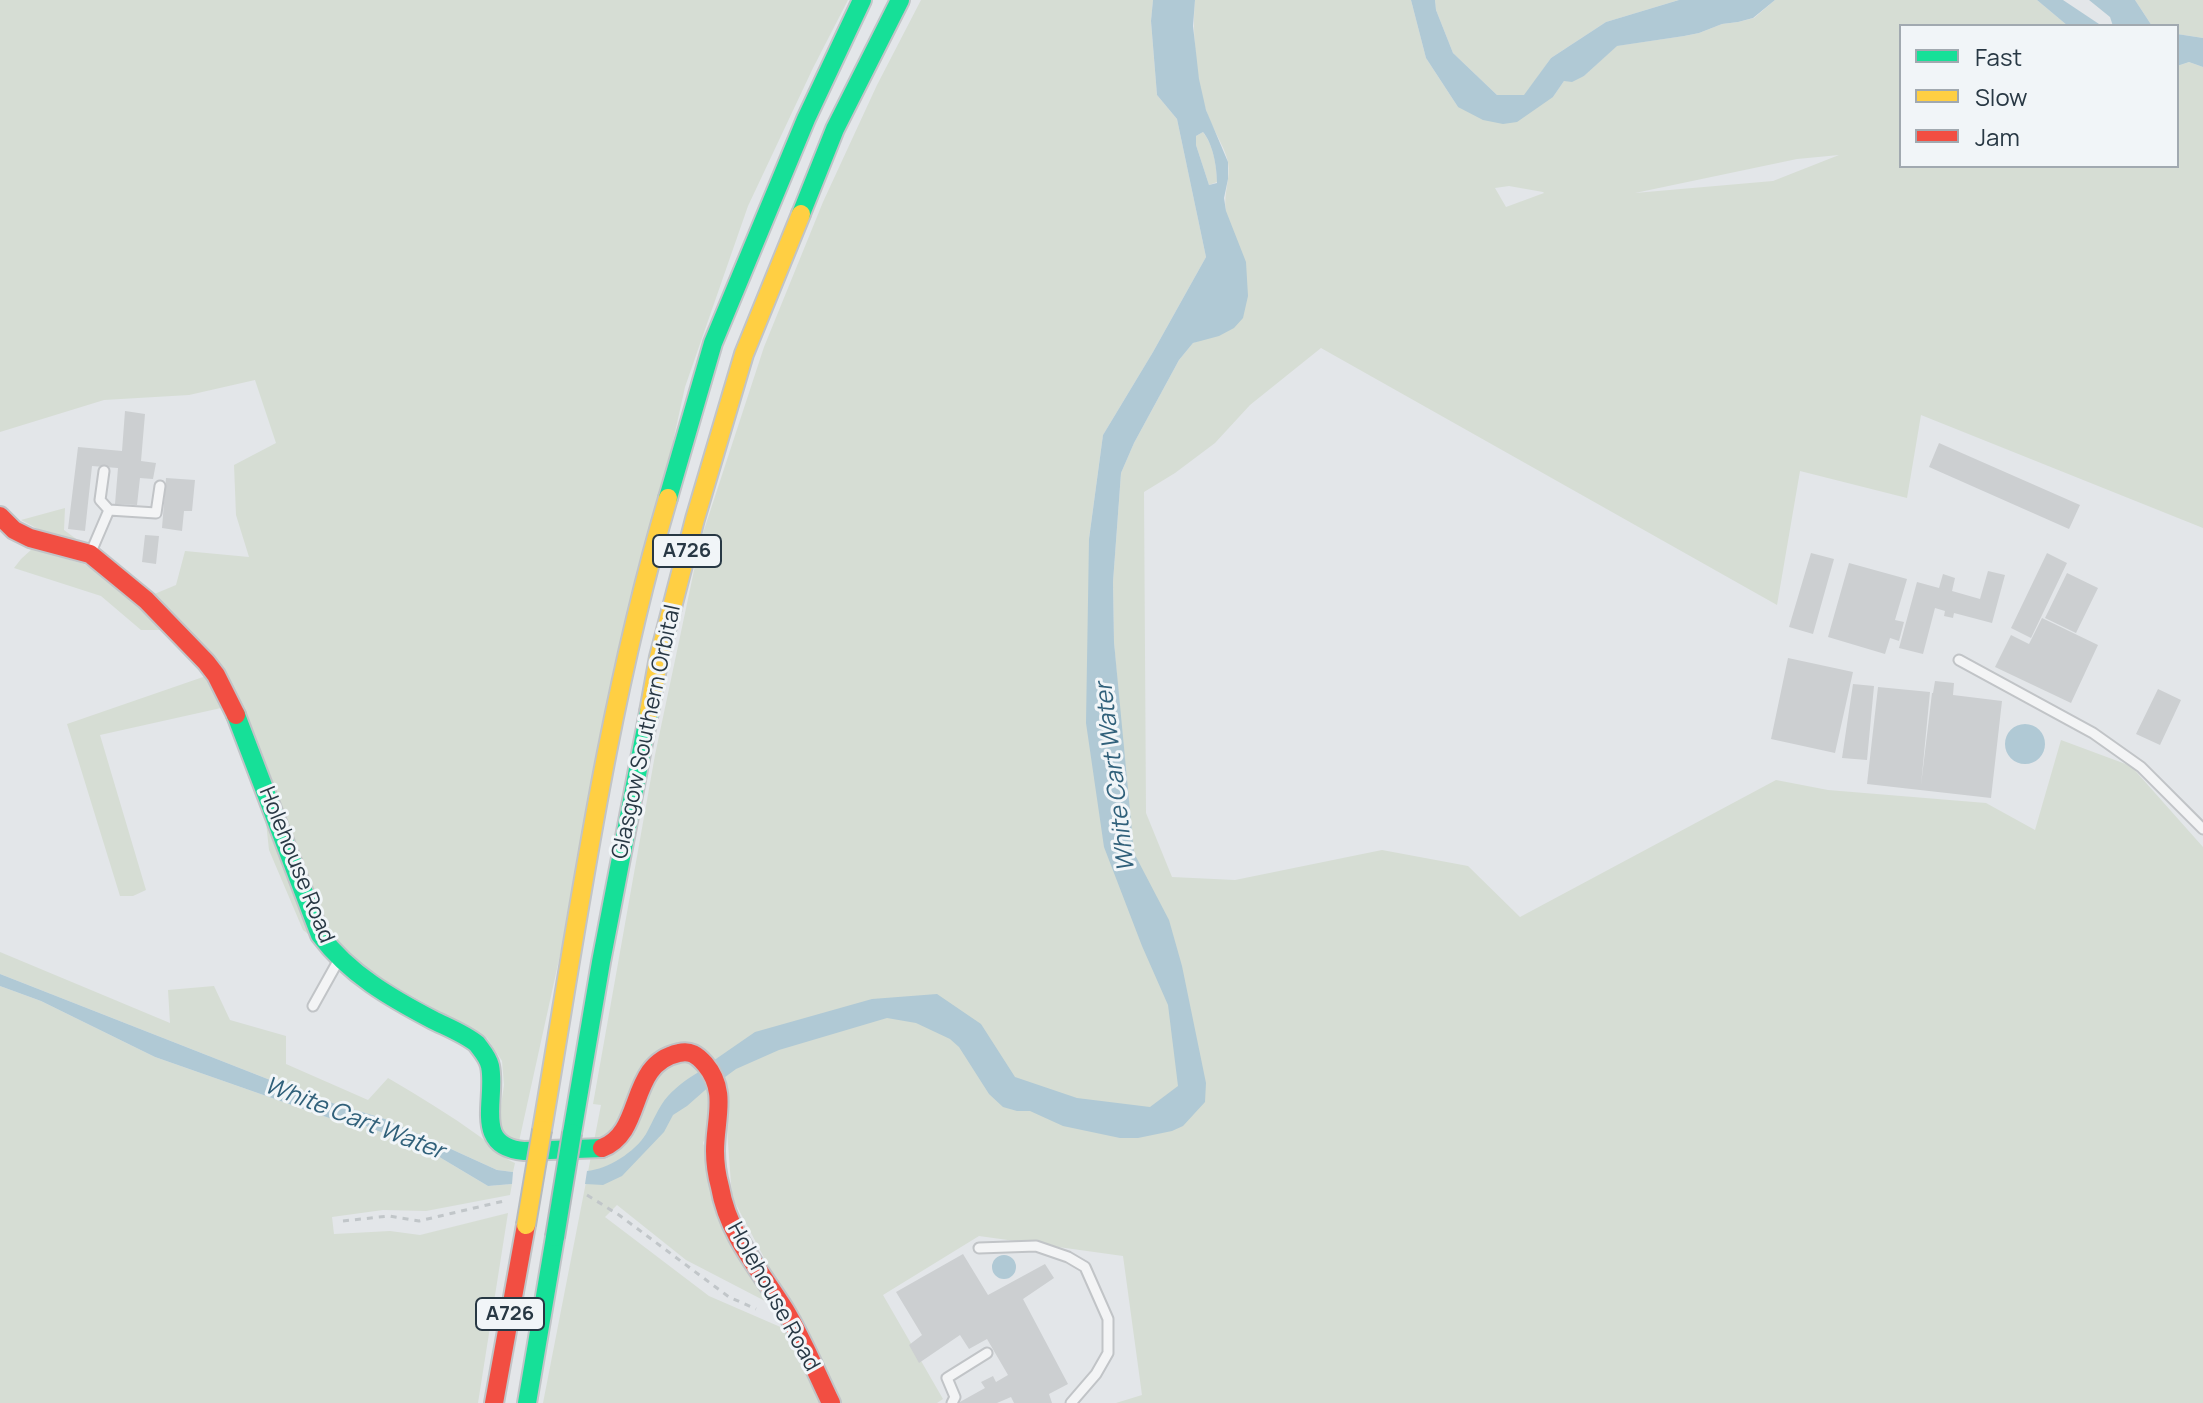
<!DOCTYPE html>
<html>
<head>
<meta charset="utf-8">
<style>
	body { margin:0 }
	#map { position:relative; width:2203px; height:1403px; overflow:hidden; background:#e3e6e9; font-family:Manrope,sans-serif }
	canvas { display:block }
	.legend { position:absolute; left:1899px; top:24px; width:280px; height:144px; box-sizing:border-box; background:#f1f5f8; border:2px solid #a1a9b0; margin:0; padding:10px 14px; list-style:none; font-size:24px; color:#283844 }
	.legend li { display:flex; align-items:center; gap:16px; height:40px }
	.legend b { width:40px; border:2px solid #a1a9b0 }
</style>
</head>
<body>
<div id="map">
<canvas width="2203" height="1403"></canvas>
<ul class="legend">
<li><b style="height:10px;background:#16e098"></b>Fast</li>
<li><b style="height:10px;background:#ffcf43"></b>Slow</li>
<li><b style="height:10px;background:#f24e42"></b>Jam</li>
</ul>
</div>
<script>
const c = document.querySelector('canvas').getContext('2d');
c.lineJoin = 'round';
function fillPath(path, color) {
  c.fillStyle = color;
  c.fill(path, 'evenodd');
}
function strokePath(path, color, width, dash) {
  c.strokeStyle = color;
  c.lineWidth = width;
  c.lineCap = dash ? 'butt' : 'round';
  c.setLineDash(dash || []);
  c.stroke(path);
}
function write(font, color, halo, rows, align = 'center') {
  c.font = font + ' Manrope,sans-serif';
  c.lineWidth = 6;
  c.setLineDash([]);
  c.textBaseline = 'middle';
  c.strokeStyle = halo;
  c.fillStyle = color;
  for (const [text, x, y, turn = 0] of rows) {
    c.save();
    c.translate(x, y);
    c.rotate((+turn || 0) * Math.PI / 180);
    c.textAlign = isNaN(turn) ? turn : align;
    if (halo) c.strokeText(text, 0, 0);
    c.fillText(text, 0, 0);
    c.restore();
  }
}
const green = new Path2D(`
	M0 0H848L813 68 748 206 685 387 518 1146 504 1133 499 1119 504 1085 502 1061 487 1038 351 962 335 945 263 762 152 595 176 585 185 551 249 557 236 515 234 465 276 443 255 380 189 395 104 400 0 432Z
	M921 0H1153L1151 21 1157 95 1177 119 1206 257 1153 352 1103 435 1089 539 1120 713 1114 642 1113 582 1121 473 1134 443 1179 360 1193 343 1204 339 1226 211C1223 193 1231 178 1228 162 1224 144 1211 128 1206 110 1196 80 1192 31 1195 0H1411L1426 58 1458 107 1553 97 1564 81 1584 76 1616 46 1684 36 1699 33 1722 24 1738 22 1754 18 1775 0H2037L2068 26H1901V166H2177V66L2189 62 2203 67V528L1921 415 1907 498 1800 471 1777 605 1321 348 1250 405 1215 443 1175 473 1144 492 1146 813 1172 877 1235 880 1382 850 1468 866 1520 917 1776 780 1828 790 1986 803 2035 830 2061 740 2131 766 2203 847V1403H1116L1142 1395 1123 1256 979 1236 883 1295 943 1399 937 1403H841L732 1197 724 1090 703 1143 765 1301 686 1260 617 1205 605 1217 709 1296 785 1329 822 1403H543L601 1105 593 1104 655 755 700 542 764 347 823 202 877 85ZM1839 155 1773 181 1635 193 1797 159ZM1509 186 1543 192 1544 193 1506 207 1495 188Z
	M1435 0H1679L1606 22 1551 58 1525 95H1497L1453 53 1436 10Z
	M2135 0H2203V38L2177 34V26H2152Z
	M1203 132C1213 144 1217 166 1217 182L1209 185 1196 145V136Z
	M65 508 64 530 79 541 40 530 21 520Z
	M32 549 84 564 124 590 160 630H141L101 596 14 568 21 559Z
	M206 676 221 708 100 735 146 890 133 896H120L67 724Z
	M266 822 314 939 303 930 269 850Z
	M0 952 170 1023 168 990 214 986 230 1020 286 1036V1064L368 1100 388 1078C419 1096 450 1115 479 1136 492 1145 500 1157 515 1163L513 1172 497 1170 385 1119 316 1098 0 974Z
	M0 986 41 1001 155 1057 332 1119 342 1117 431 1152 488 1186 512 1184 510 1195 426 1211 383 1210 332 1217 334 1234 390 1231 420 1235 508 1213 478 1403H0Z`);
const water = new Path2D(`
	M1153 0H1195L1193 26 1199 79 1206 110 1228 162V179L1224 198 1226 211 1246 262 1248 296 1243 318 1234 328 1219 336 1193 343 1179 360 1134 443 1121 473 1113 582 1114 642 1134 853 1169 920 1182 966 1206 1083 1205 1102 1183 1126 1172 1131 1138 1138H1120L1063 1126 1030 1111H1017L1003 1107 989 1094 959 1047 950 1039 916 1023 887 1018 779 1050 736 1069 721 1080 713 1061 755 1032 872 999 937 994 981 1024 1015 1077 1077 1098 1150 1107 1178 1086 1168 1005 1142 946 1104 847 1086 723 1089 539 1103 435 1153 352 1206 257 1177 119 1157 95 1151 21ZM1203 132C1213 144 1217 167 1217 183L1209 185 1196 145V136Z
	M1411 0H1435L1436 10 1453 53 1497 95H1524L1551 58 1606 22 1679 0H1775L1753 18 1738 22 1722 24 1699 33 1684 36 1617 46 1584 76 1572 82 1564 81 1553 97 1517 122 1503 124 1483 120 1458 107 1426 58Z
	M2037 0H2063L2102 26H2068Z
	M2089 0H2135L2152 26H2113L2110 17Z
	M2177 34 2203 38V67L2189 62 2177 66Z
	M2005 744a20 20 0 1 1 40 0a20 20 0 1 1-40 0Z
	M0 974 316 1098 385 1119 497 1170 513 1172 512 1184 488 1186 431 1152 343 1117 332 1119 155 1057 41 1001 0 986Z
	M704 1069 712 1084 687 1106 673 1115 664 1132 622 1176 603 1185 585 1184 587 1171C608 1169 635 1152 646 1134 653 1122 658 1107 668 1096 678 1085 691 1076 704 1069Z
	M992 1267a12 12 0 1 1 24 0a12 12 0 1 1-24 0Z`);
const building = new Path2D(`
	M125 411 145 414 141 461 156 463 153 479 140 478 137 505 115 504 118 468 92 466 85 531 68 529 78 447 122 451Z
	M1939 443 2080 505 2069 529 1929 467Z
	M166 478 195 480 192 511H184L182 531 162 528Z
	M145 535 159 536 156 564 142 562Z
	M1811 553 1834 559 1813 634 1789 627Z
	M2047 553 2067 563 2031 638 2011 628Z
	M1849 563 1907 579 1895 620 1904 622 1899 641 1890 638 1885 654 1828 637Z
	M1988 571 2005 575 1992 623 1954 613 1953 618 1944 616 1945 611 1935 608 1923 654 1899 648 1917 582 1939 588 1943 574 1955 578 1952 591 1980 599Z
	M2067 573 2098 588 2076 633 2045 618Z
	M2042 618 2098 645 2071 703 1995 667 2011 635 2029 644Z
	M1788 658 1853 672 1835 753 1771 739Z
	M1935 681 1954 683 1953 695 2002 701 1991 798 1867 784 1878 687 1930 692 1921 785 1932 693H1933Z
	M1853 684 1874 686 1867 760 1842 758Z
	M2158 689 2181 700 2160 745 2136 734Z
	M963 1254 988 1295 1045 1264 1054 1278 1023 1299 1068 1384 1049 1394 1052 1403H1014L1011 1397 997 1403H958L985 1388 981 1382 993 1376 996 1382 1008 1375 987 1339 969 1349 960 1335 919 1363 909 1345 922 1335 896 1292Z`);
const path = new Path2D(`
	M587 1195 619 1215 729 1297 756 1309
	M343 1221 389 1216 419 1221 504 1201`);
const lane = new Path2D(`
	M104 471 100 500 109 510
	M91 552 109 510 156 513 160 486
	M1959 660 2093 733 2141 767 2203 829
	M313 1006 337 963
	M979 1248 1036 1246 1068 1257 1085 1267 1108 1319V1353L1096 1374 1071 1403
	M952 1403 955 1397 947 1378 987 1353`);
const fast = new Path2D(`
	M801 214 835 129 900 0
	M668 498 713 343 806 119 862 0
	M236 715 320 935C349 974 391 998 433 1020 447 1027 465 1034 477 1044 482 1051 488 1057 490 1066 497 1099 472 1147 524 1151L602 1148
	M572 1133 601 962 649 712
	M527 1403 555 1237`);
const slow = new Path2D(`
	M649 712 659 657 695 519 744 354 801 214
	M542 1130C578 919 607 704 668 498`);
const jam = new Path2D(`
	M0 516 14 530 30 538 90 554 146 600 206 662 216 675 236 715
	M602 1148C645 1132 627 1064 679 1053 690 1050 697 1055 705 1064 728 1091 715 1119 715 1151 715 1163 717 1176 720 1187 728 1235 760 1270 785 1310 803 1340 816 1372 831 1403
	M494 1403 526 1225`);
const fastBridge = new Path2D(`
	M555 1237 572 1133`);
const slowBridge = new Path2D(`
	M526 1225 542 1130`);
const shields = [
	[687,551,68],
	[510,1314,68]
];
const shieldNames = [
	["A726",687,551],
	["A726",510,1314]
];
const streetNames = [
	["Glasgow Southern Orbital",647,732,-78],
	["Holehouse Road",296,865,68],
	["Holehouse Road",773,1297,61]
];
const waterNames = [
	["White Cart Water",1116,777,-97],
	["White Cart Water",354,1119,21]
];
fillPath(green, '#d6ddd4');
fillPath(water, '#b0c9d5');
fillPath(building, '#cccfd1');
strokePath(lane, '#c1c4c7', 13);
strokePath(fast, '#c1c4c7', 22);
strokePath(slow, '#c1c4c7', 22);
strokePath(jam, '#c1c4c7', 22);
strokePath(path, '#c1c6c9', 3, [6, 6]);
strokePath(lane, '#f3f4f5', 9);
strokePath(fast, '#16e098', 18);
strokePath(slow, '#ffcf43', 18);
strokePath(jam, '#f24e42', 18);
strokePath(fastBridge, '#b5babe', 22, []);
strokePath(slowBridge, '#b5babe', 22, []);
strokePath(fastBridge, '#16e098', 18);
strokePath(slowBridge, '#ffcf43', 18);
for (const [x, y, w] of shields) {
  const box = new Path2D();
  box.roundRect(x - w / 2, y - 16, w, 32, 6);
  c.fillStyle = '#f1f5f8';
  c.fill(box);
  strokePath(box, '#283844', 2);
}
write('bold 20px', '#283844', null, shieldNames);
write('22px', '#283844', '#f1f5f8', streetNames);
write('italic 24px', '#30607a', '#f1f5f8', waterNames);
</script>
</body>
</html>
